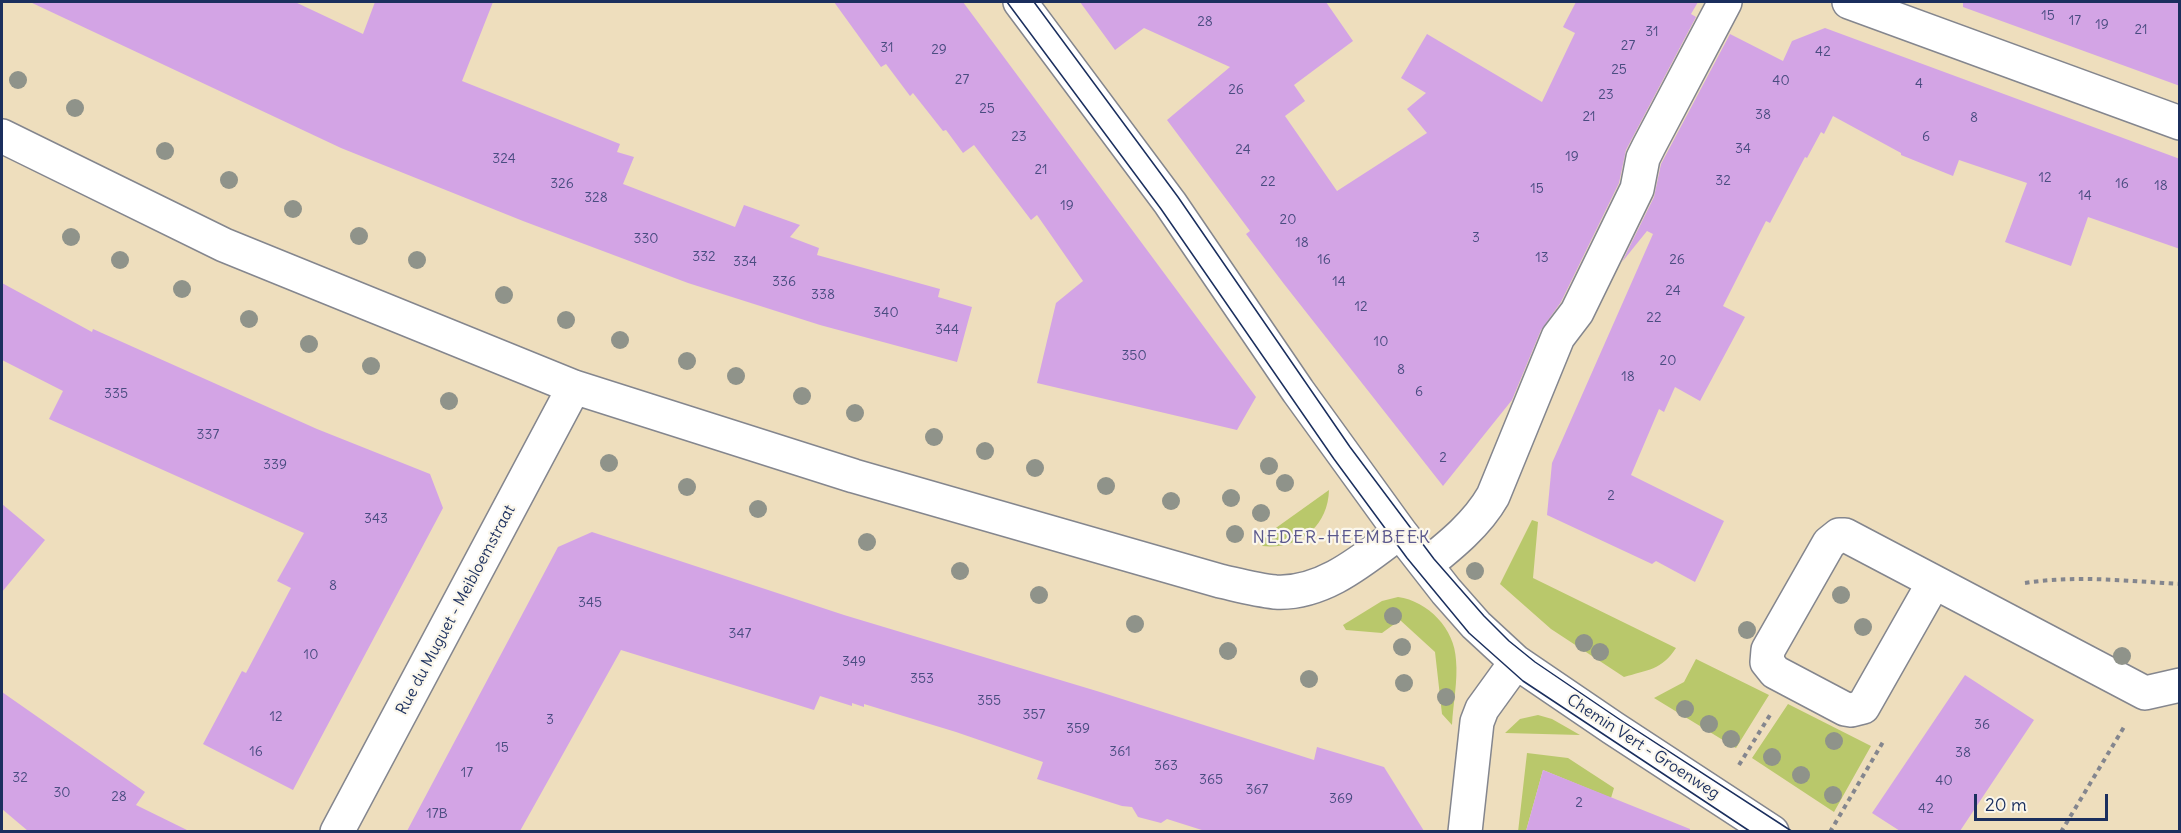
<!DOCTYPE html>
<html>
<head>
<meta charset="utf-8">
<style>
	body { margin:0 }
	#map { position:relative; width:2181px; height:833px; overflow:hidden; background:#eedebd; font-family:Delius,sans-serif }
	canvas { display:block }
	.frame { position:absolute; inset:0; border:3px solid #1b2f5e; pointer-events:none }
	.scale { position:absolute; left:1974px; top:794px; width:134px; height:27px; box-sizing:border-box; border:3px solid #1b2f5e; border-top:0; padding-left:8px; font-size:18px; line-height:21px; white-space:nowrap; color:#1b2f5e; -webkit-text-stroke:4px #fbf7ec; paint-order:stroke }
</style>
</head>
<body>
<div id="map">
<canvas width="2181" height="833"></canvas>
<div class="frame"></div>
<div class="scale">20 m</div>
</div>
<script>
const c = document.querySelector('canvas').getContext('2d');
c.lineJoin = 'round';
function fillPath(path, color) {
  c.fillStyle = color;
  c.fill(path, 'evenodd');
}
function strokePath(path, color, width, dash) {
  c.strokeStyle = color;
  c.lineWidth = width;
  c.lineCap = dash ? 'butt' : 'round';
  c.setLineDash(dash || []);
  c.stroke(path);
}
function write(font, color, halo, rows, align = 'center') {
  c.font = font + ' Delius,sans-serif';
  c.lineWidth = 4.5;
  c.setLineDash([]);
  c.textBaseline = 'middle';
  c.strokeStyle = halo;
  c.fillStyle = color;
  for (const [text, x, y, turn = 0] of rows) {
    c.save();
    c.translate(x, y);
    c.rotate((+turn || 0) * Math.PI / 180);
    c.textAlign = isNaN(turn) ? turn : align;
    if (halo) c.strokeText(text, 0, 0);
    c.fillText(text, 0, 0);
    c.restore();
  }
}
const green = new Path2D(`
	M1329 490C1328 527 1298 550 1262 546L1266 535Z
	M1532 520 1538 522 1533 578 1676 648C1662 670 1647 670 1624 677L1551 629 1500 584Z
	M1398 597C1428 601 1455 629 1456 660 1458 681 1453 704 1452 725L1442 714 1435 652 1400 620 1382 633 1346 630 1343 625 1382 601Z
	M1696 659 1769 695 1736 748 1654 698 1684 682Z
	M1788 704 1871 746 1834 812 1752 758Z
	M1538 715 1552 719 1580 735 1505 733 1520 719Z
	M1527 753 1568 758 1614 788 1611 798 1543 770 1526 831 1518 832Z`);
const building = new Path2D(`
	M30 2H295L363 34 375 2H493L462 81 620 144 617 152 634 157 623 184 735 227 744 205 800 225 790 237 819 248 817 255 940 289 938 297 972 307 957 362 820 325 688 283 523 221 341 148Z
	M834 2H963L1256 397 1237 430 1037 383 1056 303 1083 281 1037 215 1031 220 974 145 963 153 946 130 943 131 913 93 910 96 886 64 881 67Z
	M1080 2H1326L1353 41 1294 85 1305 101 1285 116 1337 191 1427 133 1407 109 1426 93 1401 78 1427 34 1542 102 1575 33 1563 27 1576 2H1698L1691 14 1696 17 1626 150 1619 183 1561 302 1541 330 1512 400 1443 486 1284 284 1246 234 1250 231 1167 120 1230 67 1144 28 1115 50Z
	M1963 2H2180V86L1963 7Z
	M1825 28 2180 159V249L2088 217 2071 266 2005 242 2027 183 1959 160 1953 176 1901 155V153L1833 116 1824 134 1821 132 1807 158 1805 157 1770 223 1766 221 1723 306 1745 317 1700 401 1675 387 1664 412 1659 409 1631 475 1724 521 1695 582 1656 561 1652 564 1547 515 1552 463 1653 234 1647 231 1622 262 1654 197 1661 164 1730 34 1783 61 1792 41Z
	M2 283 92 332 93 329 317 429 430 474 443 508 293 790 203 744 242 671 246 673 291 588 277 581 304 533 49 419 63 391 2 360Z
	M2 504 45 540 2 592Z
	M592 532 844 615 1100 692 1314 760 1317 747 1384 767 1424 831H1205L1167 819 1161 823 1138 817 1132 807 1122 806 1037 779 1043 762 956 732 864 704V707L852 703V706L820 696 814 710 621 650 520 831H407L558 547Z
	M1965 675 2034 720 1960 831H1900L1872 813Z
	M2 692 145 792 136 805 189 831H28L2 809Z
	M1543 770 1690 829V831H1526Z`);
const path = new Path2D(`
	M2025 583C2076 575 2128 581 2180 584
	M1739 765 1770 715
	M1830 832 1883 742
	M2061 832 2124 727`);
const minor = new Path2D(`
	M1020 2 1170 203 1298 391 1400 532 1446 591 1476 625 1516 662 1613 728 1772 832
	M1849 2 2180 123
	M2 136 224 245 574 387 854 476 1220 581C1238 585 1257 590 1275 592 1323 595 1364 559 1400 532
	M1426 565C1451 545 1477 524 1493 496L1558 337 1577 312 1637 189 1643 158 1649 146 1725 2
	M1934 582 1863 707 1851 710 1845 709 1775 672 1767 662 1768 650 1829 543 1839 535H1845L2145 693 2180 685
	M337 832 574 387
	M1465 832 1477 722 1482 709 1516 662`);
const tram = new Path2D(`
	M1007 2 1161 209 1334 459 1407 558 1469 633 1523 681 1751 832
	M1034 2 1178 197 1350 447 1434 559 1484 616 1509 641 1535 662 1619 719 1793 832`);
const trees = [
	[18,80],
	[75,108],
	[165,151],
	[229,180],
	[293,209],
	[359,236],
	[71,237],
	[120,260],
	[417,260],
	[182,289],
	[504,295],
	[249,319],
	[566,320],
	[620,340],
	[309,344],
	[687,361],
	[371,366],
	[736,376],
	[802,396],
	[449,401],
	[855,413],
	[934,437],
	[985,451],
	[609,463],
	[1269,466],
	[1035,468],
	[1285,483],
	[1106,486],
	[687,487],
	[1231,498],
	[1171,501],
	[758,509],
	[1261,513],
	[1235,534],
	[867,542],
	[960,571],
	[1475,571],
	[1039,595],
	[1841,595],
	[1393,616],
	[1135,624],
	[1863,627],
	[1747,630],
	[1584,643],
	[1402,647],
	[1228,651],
	[1600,652],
	[2122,656],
	[1309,679],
	[1404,683],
	[1446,697],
	[1685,709],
	[1709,724],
	[1731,739],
	[1834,741],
	[1772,757],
	[1801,775],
	[1833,795]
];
const numberNames = [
	["15",2048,16],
	["17",2075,21],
	["28",1205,22],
	["19",2102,25],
	["21",2141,30],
	["31",1652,32],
	["27",1628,46],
	["31",887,48],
	["29",939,50],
	["42",1823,52],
	["25",1619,70],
	["27",962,80],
	["40",1781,81],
	["4",1919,84],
	["26",1236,90],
	["23",1606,95],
	["25",987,109],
	["38",1763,115],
	["21",1589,117],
	["8",1974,118],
	["23",1019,137],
	["6",1926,137],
	["34",1743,149],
	["24",1243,150],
	["19",1572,157],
	["324",504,159],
	["21",1041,170],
	["12",2045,178],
	["32",1723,181],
	["22",1268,182],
	["326",562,184],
	["16",2122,184],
	["18",2161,186],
	["15",1537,189],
	["14",2085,196],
	["328",596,198],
	["19",1067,206],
	["20",1288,220],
	["3",1476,238],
	["330",646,239],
	["18",1302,243],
	["332",704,257],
	["13",1542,258],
	["16",1324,260],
	["26",1677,260],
	["334",745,262],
	["336",784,282],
	["14",1339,282],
	["24",1673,291],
	["338",823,295],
	["12",1361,307],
	["340",886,313],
	["22",1654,318],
	["344",947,330],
	["10",1381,342],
	["350",1134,356],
	["20",1668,361],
	["8",1401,370],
	["18",1628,377],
	["6",1419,392],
	["335",116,394],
	["337",208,435],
	["2",1443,458],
	["339",275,465],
	["2",1611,496],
	["343",376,519],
	["8",333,586],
	["345",590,603],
	["347",740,634],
	["10",311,655],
	["349",854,662],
	["353",922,679],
	["355",989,701],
	["357",1034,715],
	["12",276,717],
	["3",550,720],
	["36",1982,725],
	["359",1078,729],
	["15",502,748],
	["16",256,752],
	["361",1120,752],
	["38",1963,753],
	["363",1166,766],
	["17",467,773],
	["32",20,778],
	["365",1211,780],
	["40",1944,781],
	["367",1257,790],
	["30",62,793],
	["28",119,797],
	["369",1341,799],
	["2",1579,803],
	["42",1926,809],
	["17B",437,814]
];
const streetNames = [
	["Rue du Muguet - Meibloemstraat",456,610,-62],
	["Chemin Vert - Groenweg",1643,747,33]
];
const neighbourhoodNames = [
	["NEDER-HEEMBEEK",1342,538]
];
fillPath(green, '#b9c86b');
fillPath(building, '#d3a4e5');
strokePath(minor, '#84868e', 36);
strokePath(path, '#84868e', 4, [4.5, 4.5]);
strokePath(minor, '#fff', 33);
strokePath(tram, '#1b2f5e', 1.5);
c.fillStyle = '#8f938a';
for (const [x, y] of trees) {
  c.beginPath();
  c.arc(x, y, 9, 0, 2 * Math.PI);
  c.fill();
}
write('14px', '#494c80', null, numberNames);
write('16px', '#1b2f5e', '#fbf7ec', streetNames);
c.letterSpacing = '1.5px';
write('18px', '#5b588d', '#fbf7ec', neighbourhoodNames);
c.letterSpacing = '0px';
</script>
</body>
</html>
